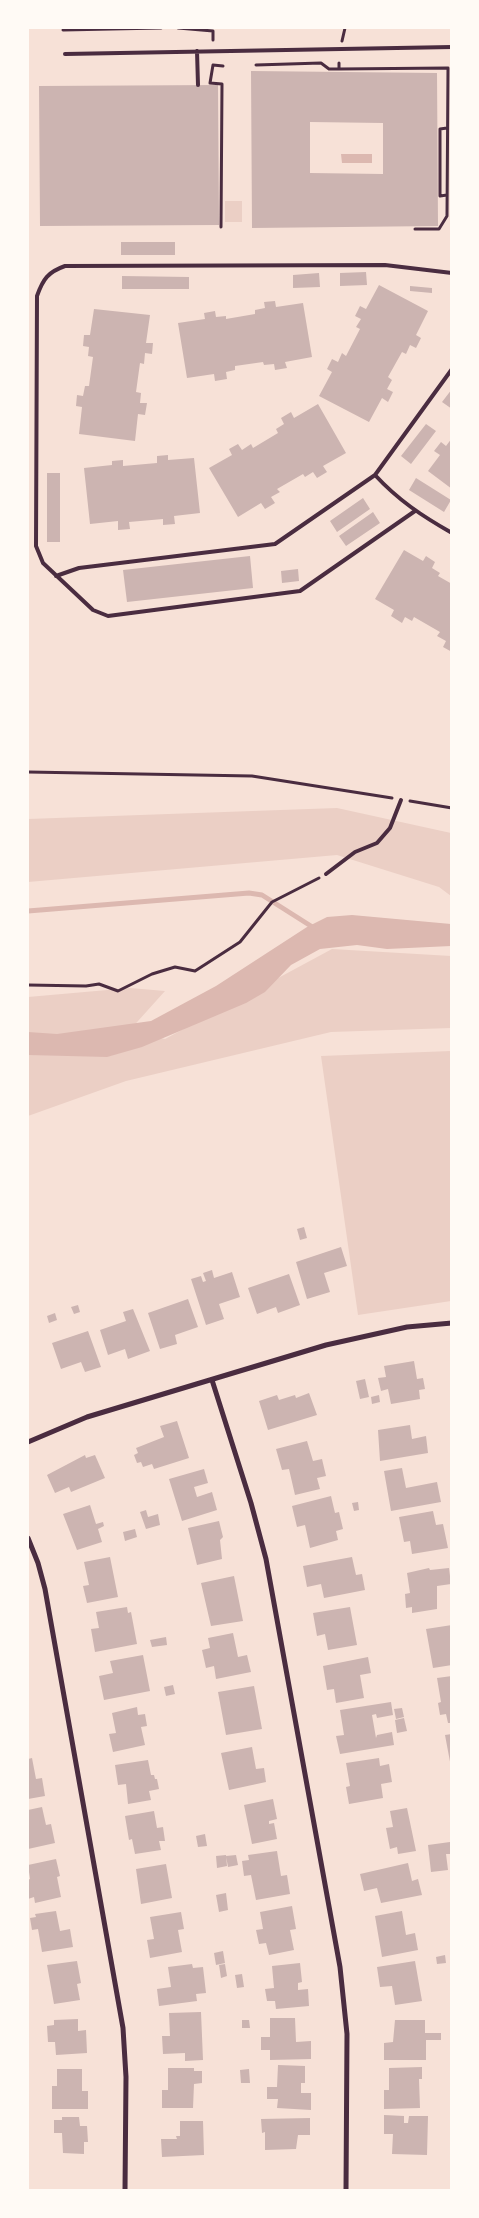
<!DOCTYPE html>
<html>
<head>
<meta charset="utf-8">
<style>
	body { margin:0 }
	#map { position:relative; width:479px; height:2218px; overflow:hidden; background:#f7e1d7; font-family:Helvetica,sans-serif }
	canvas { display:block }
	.frame { position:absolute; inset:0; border:29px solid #fffaf5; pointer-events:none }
</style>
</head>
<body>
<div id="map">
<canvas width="479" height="2218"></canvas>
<div class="frame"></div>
</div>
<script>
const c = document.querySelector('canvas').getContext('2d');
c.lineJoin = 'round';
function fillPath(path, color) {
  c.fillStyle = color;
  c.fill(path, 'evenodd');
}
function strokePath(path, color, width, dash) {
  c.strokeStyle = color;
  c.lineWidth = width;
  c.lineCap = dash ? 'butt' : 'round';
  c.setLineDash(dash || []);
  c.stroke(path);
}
const green = new Path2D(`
	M225 201H242V222H225Z
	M337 808 451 833V896L439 887 337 855 28 882V819Z
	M332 949 451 956V1028L331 1032 126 1081 28 1116V997L130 988 165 991 129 1031 165 1039Z
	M451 1051V1301L358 1315 321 1056Z`);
const water = new Path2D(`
	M341 154H372V163H342Z
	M352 915 451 924V946L387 949 357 945 320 949 291 965 265 992 246 1003 142 1047 107 1057 28 1055V1032L57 1034 151 1021 216 986 307 927 327 917Z`);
const stream = new Path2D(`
	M28 911 249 893 262 895 314 928`);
const building = new Path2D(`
	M251 71 437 73 438 226 252 228ZM310 122 383 123V174L310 173Z
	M218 85 219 225 40 226 39 86Z
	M121 242H175V255H121Z
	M366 272 367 285 340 286V273Z
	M319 273 320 287 293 288V275Z
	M122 276 189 277V289H122Z
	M379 285 428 311 416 335 421 338 416 348 410 345 406 354 402 352 388 377 392 380 387 389 393 392 388 402 382 398 369 422 319 396 332 372 327 369 332 359 338 362 342 353 346 356 360 329 356 327 361 319 355 316 360 306 366 309Z
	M410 286 432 288V293L410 291Z
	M275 301 276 307 303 303 312 357 285 362 287 368 275 370 274 364 264 365 263 362 235 366V370L226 372 227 379 215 381 214 374 187 378 178 323 205 319 204 313 215 311 216 317 226 316V319L255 314V310L265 308 264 302Z
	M94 309 150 315 146 343H153L152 354 145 353 144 364 140 363 136 392 141 393 140 403H147L145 415 138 414 135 441 79 434 82 407 76 406 77 395 83 396 85 386H89L93 357 88 356 89 347 83 346 84 335H90Z
	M452 389V409L442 402Z
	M318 404 346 453 323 466 327 472 317 478 313 472 305 477 303 474 277 489 280 492 271 497 275 503 265 509 261 503 238 517 209 468 232 455 229 449 238 444 242 450 251 444 253 448 278 433 276 429 284 424 281 418 291 412 294 418Z
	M426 424 436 431 411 464 401 456Z
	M452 438V489L428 471 440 455 434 451 441 442 446 446Z
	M168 455V460L194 458 200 513 174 516 175 524 163 525V519L129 522 130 529 118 530V521L90 524 84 468 112 465V461L123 460V466L157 463V456Z
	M47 473H60V542H47Z
	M416 478 451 500 444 512 409 490Z
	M363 498 370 509 337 532 330 521Z
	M373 512 380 523 346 546 339 536Z
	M404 550 423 561 426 556 435 562 432 568 440 573 438 576 452 584V652L443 647 446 641 437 636 440 632 414 617 412 621 405 617 402 623 391 616 394 610 375 599Z
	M250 556 253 588 127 602 123 570Z
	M298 569 299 581 282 583 281 571Z
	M304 1227 307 1238 300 1240 297 1229Z
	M341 1247 347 1266 324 1273 330 1292 307 1299 296 1262Z
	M212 1270 214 1278 232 1272 240 1297 219 1304 224 1319 206 1325 191 1279 201 1276 203 1282 206 1281 203 1273Z
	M289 1274 300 1305 278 1313 276 1307 257 1314 248 1288Z
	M188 1299 198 1327 175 1335 177 1344 160 1349 148 1313Z
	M78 1305 80 1312 74 1314 71 1307Z
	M133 1309 150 1351 128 1359 125 1349 108 1355 100 1330 126 1321 123 1312Z
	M55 1313 57 1320 49 1323 47 1316Z
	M88 1331 101 1367 85 1372 81 1362 61 1369 52 1343Z
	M414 1361 417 1379 423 1378 425 1389 419 1390 420 1399 391 1404 388 1389 381 1391 378 1378 386 1377 384 1366Z
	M365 1379 369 1397 360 1399 356 1381Z
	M309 1393 317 1415 268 1430 259 1401 277 1395 279 1400 295 1395 296 1398Z
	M379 1395 380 1402 372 1404 371 1397Z
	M177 1421 189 1458 154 1469 152 1464 143 1467 141 1462 137 1463 134 1455 138 1453 136 1448 164 1437 160 1426Z
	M410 1425 412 1439 426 1436 428 1453 380 1461 378 1430Z
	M307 1441 313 1461 322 1459 326 1476 317 1478 320 1489 295 1495 289 1469 282 1470 276 1449Z
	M85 1455 86 1458 95 1455 105 1478 71 1492 69 1487 55 1493 47 1475Z
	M402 1468 406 1488 437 1482 441 1502 391 1511 384 1471Z
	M204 1469 208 1483 194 1487 197 1497 212 1492 217 1510 182 1521 169 1479Z
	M331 1496 335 1513 339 1512 343 1529 336 1531 338 1540 310 1548 305 1525 297 1527 292 1506Z
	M358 1502 359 1510 354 1511 352 1503Z
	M90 1505 96 1524 103 1522 104 1526 98 1529 102 1542 77 1550 63 1514Z
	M146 1510 148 1517 158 1514 160 1525 146 1529 140 1512Z
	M433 1511 436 1525 443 1524 448 1548 412 1554 410 1541 404 1542 399 1517Z
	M219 1521 223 1537 220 1540 222 1559 197 1565 188 1528Z
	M135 1529 137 1537 125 1541 123 1532Z
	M110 1557 118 1597 87 1603 83 1586 89 1585 84 1562Z
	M352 1557 356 1575 362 1574 365 1590 324 1598 321 1584 307 1587 303 1566Z
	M429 1568 430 1570 449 1568 451 1584 437 1586V1609L412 1613V1607L406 1608 405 1594 410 1593 407 1573Z
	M234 1576 243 1621 211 1626 201 1583Z
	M127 1607 128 1613 131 1612 137 1644 95 1652 91 1629 99 1628 96 1612Z
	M350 1607 357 1645 328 1650 325 1634 317 1636 313 1613Z
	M452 1625V1665L433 1668 426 1629Z
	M233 1633 238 1657 247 1655 251 1672 216 1679 214 1666 206 1668 202 1650 210 1648 208 1638Z
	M166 1637 167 1645 152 1647 150 1640Z
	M143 1655 150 1691 104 1700 99 1676 113 1673 110 1661Z
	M368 1657 371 1673 360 1675 364 1698 336 1703 334 1689 327 1690 323 1666Z
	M452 1676V1723H448L446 1714 440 1715 438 1703 441 1702 437 1678Z
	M173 1685 175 1694 166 1696 164 1687Z
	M254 1686 262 1729 226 1735 218 1692Z
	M391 1702 393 1715 377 1718 376 1714 372 1715 376 1738 377 1735 392 1732 394 1745 340 1754 336 1736 344 1735 340 1710Z
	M137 1707 138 1715 145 1714 147 1726 141 1727 145 1745 113 1752 109 1734 116 1733 112 1713Z
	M402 1708 404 1717 396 1719 394 1709Z
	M404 1718 407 1731 397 1733 395 1720Z
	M452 1734V1767H451L445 1735Z
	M252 1747 256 1769 264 1768 266 1782 229 1790 221 1753Z
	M32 1758 36 1779 42 1778 45 1796 28 1799V1759Z
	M379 1758 380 1766 389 1764 392 1782 381 1784 383 1798 349 1804 346 1787 350 1786 346 1763Z
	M148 1760 151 1775H154L155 1779H157L159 1789 149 1791 151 1800 128 1804 126 1784 118 1785 115 1765Z
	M273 1799 277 1819 269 1821V1824L274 1823 277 1839 252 1844 244 1805Z
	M42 1807 46 1825 51 1824 55 1843 28 1849V1810Z
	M407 1808 416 1851 398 1854 397 1847 390 1849 386 1828 393 1827 390 1811Z
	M154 1811 157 1828 163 1827 165 1841H159L161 1850 135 1854 132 1839 129 1840 125 1816Z
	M205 1834 207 1846 198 1847 196 1836Z
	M450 1842 451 1854H446L448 1870 431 1872 428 1845Z
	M277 1851 281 1876 287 1875 290 1894 256 1900 251 1875 244 1876 242 1861 249 1860 248 1855Z
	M226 1855 227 1866 217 1868 216 1856Z
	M236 1855 238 1865 228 1867 226 1856Z
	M56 1859 60 1876 57 1877 61 1897 35 1903 34 1897 28 1899V1880L30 1879 28 1865Z
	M408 1863 412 1881 418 1879 422 1895 381 1903 377 1888 364 1891 360 1874Z
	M166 1864 172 1898 141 1904 136 1869Z
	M226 1893 228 1910 219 1912 216 1895Z
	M292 1906 296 1929 290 1930 294 1950 269 1955 266 1943 259 1944 256 1930 263 1929 260 1912Z
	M56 1911 60 1931 70 1929 73 1947 42 1952 38 1929 32 1930 30 1918 36 1917 35 1914Z
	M402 1911 406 1935 415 1933 418 1950 382 1957 375 1916Z
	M181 1912 184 1929 178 1930 182 1952 150 1958 147 1940 154 1939 150 1917Z
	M223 1951 225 1963 216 1965 214 1953Z
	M445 1955 446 1963 437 1964 436 1957Z
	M77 1961 81 1983 77 1984 80 2000 54 2004 47 1965Z
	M415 1961 422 2001 395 2005 392 1986 380 1987 377 1967Z
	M300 1963 302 1982 298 1983V1990L308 1989 309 2006 276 2009 275 2001H267L265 1989 274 1988 272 1966Z
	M192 1964 193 1968 203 1967 206 1993 196 1994 197 2001 159 2006 157 1989 171 1987 168 1967Z
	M225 1964 227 1976 221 1978 219 1965Z
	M242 1974 244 1987 237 1988 235 1975Z
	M201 2012 203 2060 185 2061V2053L163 2054 162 2036H170L169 2013Z
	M270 2018H295L296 2042 311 2041V2059L270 2060V2050H261V2037H270Z
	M78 2019V2031L86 2030 87 2053 56 2055 55 2042H48L47 2026 54 2025V2020Z
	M242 2020H249L250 2028H242Z
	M395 2020H425V2033H441V2040H426V2060H384V2043L393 2042Z
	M278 2065 305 2066V2083H301V2093H311V2110L277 2108 278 2099H267V2087H277Z
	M422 2067V2079H419L420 2108 384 2109V2090H389V2068Z
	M168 2068H194V2071H202V2083L194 2084 193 2108H162V2090H168Z
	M57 2069H82V2091H88V2109H52V2086H57Z
	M249 2069 250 2083H241L240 2070Z
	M384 2115 404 2116V2123H408L409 2116H428L427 2155 392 2154 393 2134H384Z
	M62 2117H79L80 2126H87L88 2142H84V2154L63 2153 62 2133H54V2120H62Z
	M310 2118V2135H298L296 2149 265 2150V2132L262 2133 261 2119Z
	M180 2121H203L204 2155 162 2157 161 2139H177L176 2136H180Z`);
const path = new Path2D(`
	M178 28 213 31V40
	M63 30 161 28
	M342 41 345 28
	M256 65 321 63 329 69H339V63
	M339 69 448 68 447 216 439 229H415
	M447 195 440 196V129L447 128
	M221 227 222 84 210 83 213 65 223 66
	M28 772 252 776 392 798
	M410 801 452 808
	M28 985 86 986 99 984 118 991 152 974 175 967 195 971 240 942 272 902 319 878`);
const service = new Path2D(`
	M197 51 198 85
	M65 54 452 47
	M375 475C398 500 422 516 452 533
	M415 511 300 591 108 616 93 610 43 563 36 546 37 296C43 279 48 272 65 266L385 265 452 273
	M56 576 79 568 275 544 375 475 452 369
	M326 874 355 852 377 843 390 828 401 800`);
const minor = new Path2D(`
	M212 1380 251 1503 266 1559 340 1967 347 2034 346 2190
	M28 1442 87 1417 326 1345 407 1327 452 1323
	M28 1538 38 1563 45 1589 123 2028 126 2077 125 2190`);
fillPath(green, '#ebcfc5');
fillPath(water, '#dcb8b0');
strokePath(stream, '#dcb8b0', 5);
fillPath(building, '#ccb4b1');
strokePath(path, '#4a2c40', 3);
strokePath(service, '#4a2c40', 4);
strokePath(minor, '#4a2c40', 5);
</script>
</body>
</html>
